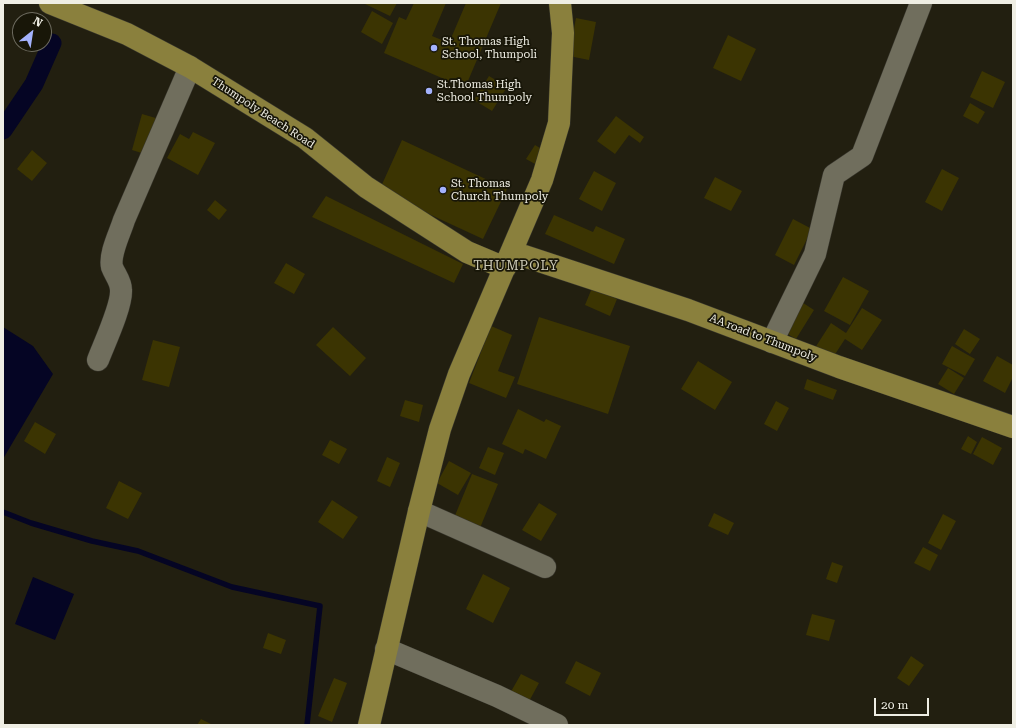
<!DOCTYPE html>
<html>
<head>
<meta charset="utf-8">
<style>
	body { margin:0 }
	#map { position:relative; width:1016px; height:728px; overflow:hidden; background:#221f10; font-family:"Roboto Serif",serif }
	canvas { display:block }
	.frame { position:absolute; inset:0; border:4px solid #efeee4; pointer-events:none }
	.north { position:absolute; left:12px; top:12px; width:40px; height:40px; box-sizing:border-box; background:#181608; border:1px solid #6e6c60; border-radius:50%; rotate:30deg; font-size:11px; font-weight:700; line-height:16px; text-align:center; color:#efeee4 }
	.north::after { content:''; display:block; margin:auto; width:14px; height:18px; background:#a4b2fc; clip-path:polygon(50% 0,100% 100%,50% 72%,0 100%) }
	.scale { position:absolute; left:874px; top:698px; width:55px; height:18px; box-sizing:border-box; border:2px solid #efeee4; border-top:0; padding-left:5px; font-size:12px; line-height:14px; white-space:nowrap; color:#efeee4; -webkit-text-stroke:3px #181608; paint-order:stroke }
</style>
</head>
<body>
<div id="map">
<canvas width="1016" height="728"></canvas>
<div class="frame"></div>
<div class="north">N</div>
<div class="scale">20 m</div>
</div>
<script>
const c = document.querySelector('canvas').getContext('2d');
c.lineJoin = 'round';
function fillPath(path, color) {
  c.fillStyle = color;
  c.fill(path, 'evenodd');
}
function strokePath(path, color, width, dash) {
  c.strokeStyle = color;
  c.lineWidth = width;
  c.lineCap = dash ? 'butt' : 'round';
  c.setLineDash(dash || []);
  c.stroke(path);
}
function write(font, color, halo, rows, align = 'center') {
  c.font = font + ' "Roboto Serif",serif';
  c.lineWidth = 3.5;
  c.setLineDash([]);
  c.textBaseline = 'middle';
  c.strokeStyle = halo;
  c.fillStyle = color;
  for (const [text, x, y, turn = 0] of rows) {
    c.save();
    c.translate(x, y);
    c.rotate((+turn || 0) * Math.PI / 180);
    c.textAlign = isNaN(turn) ? turn : align;
    if (halo) c.strokeText(text, 0, 0);
    c.fillText(text, 0, 0);
    c.restore();
  }
}
const water = new Path2D(`
	M3 327 33 346 53 374 3 459Z
	M33 577 74 594 55 640 15 624Z`);
const stream = new Path2D(`
	M3 512 31 523 92 541 138 551 232 587 320 606 307 725`);
const canal = new Path2D(`
	M3 130 34 84 52 43`);
const building = new Path2D(`
	M366 3H397L390 16 365 4Z
	M414 3H446L432 36 449 43 466 3H501L465 88 384 53 399 17 406 20Z
	M372 11 393 23 382 44 361 32Z
	M576 18 596 22 589 60 569 56Z
	M728 35 756 49 741 81 713 68Z
	M982 71 1005 82 993 108 970 97Z
	M489 76 507 87 492 111 474 100Z
	M970 103 985 112 978 124 963 116Z
	M142 114 159 119 148 155 132 150Z
	M616 116 644 137 640 143 629 135 615 154 597 141Z
	M193 132 215 143 198 175 167 158 180 134 189 139Z
	M402 140 507 189 483 239 379 191Z
	M535 145 545 151 537 165 526 159Z
	M32 150 47 163 32 181 17 169Z
	M942 169 959 178 942 211 925 202Z
	M594 171 616 183 602 211 579 199Z
	M715 177 742 191 731 211 704 198Z
	M326 196 463 264 454 283 312 217Z
	M215 200 227 210 219 220 207 210Z
	M554 215 593 232 596 226 625 239 614 264 545 234Z
	M793 219 812 229 794 265 775 255Z
	M286 263 305 274 294 294 274 283Z
	M843 277 869 291 850 325 824 311Z
	M592 288 617 299 610 316 585 305Z
	M797 299 814 310 796 339 779 329Z
	M862 308 882 320 862 350 845 339 830 362 813 351 831 323 846 333Z
	M539 317 630 346 608 414 517 384Z
	M491 326 512 335 498 371 515 377 506 398 469 383Z
	M333 327 366 358 350 376 316 345Z
	M964 329 980 339 970 354 955 344Z
	M153 340 180 347 169 387 142 380Z
	M952 346 975 359 965 376 942 364Z
	M997 356 1013 365V377L1005 393 983 381Z
	M698 361 732 382 715 410 681 389Z
	M948 368 964 378 954 394 938 384Z
	M807 379 837 390 833 400 804 389Z
	M405 400 423 405 419 422 400 416Z
	M776 401 789 408 777 431 764 424Z
	M518 409 544 422 546 419 561 426 546 459 525 449 523 454 502 444Z
	M35 422 56 434 45 454 24 441Z
	M968 436 977 442 971 454 961 449Z
	M982 437 1002 448 993 465 973 454Z
	M330 440 347 449 339 464 322 455Z
	M488 447 504 453 495 475 479 468Z
	M387 457 400 463 390 487 377 481Z
	M449 461 471 473 458 495 437 483Z
	M472 474 498 484 480 528 454 518Z
	M119 481 142 493 128 519 106 508Z
	M332 500 358 517 343 539 318 522Z
	M539 503 557 514 541 541 522 530Z
	M714 513 734 523 728 535 708 526Z
	M943 514 956 521 941 550 928 543Z
	M923 547 938 555 930 571 914 563Z
	M832 562 843 566 837 583 826 579Z
	M483 574 510 588 493 623 466 609Z
	M812 614 835 620 829 641 806 635Z
	M268 633 286 640 281 654 263 648Z
	M911 656 924 665 909 686 897 678Z
	M576 661 601 673 590 696 565 683Z
	M521 674 539 683 527 705 509 695Z
	M334 678 347 683 332 722 318 716Z
	M201 719 213 725H197Z`);
const minor = new Path2D(`
	M772 342 815 254 834 175 862 156 921 3
	M98 360C104 344 122 306 121 290 121 281 115 275 112 267 109 254 120 233 124 220L190 67
	M419 511 545 567
	M386 649 497 696 557 725`);
const major = new Path2D(`
	M50 3 127 34 190 67 305 138 366 187 467 252 505 268
	M512 252 688 310 839 367 1013 427
	M369 725 419 511 440 429 459 374 542 180 559 123 563 33 560 3`);
const markers = [
	[434,48,4,"#a4b2fc"],
	[429,91,4,"#a4b2fc"],
	[443,190,4,"#a4b2fc"]
];
const poiNames = [
	["St. Thomas High",442,42],
	["School, Thumpoli",442,55],
	["St.Thomas High",437,85],
	["School Thumpoly",437,98],
	["St. Thomas",451,184],
	["Church Thumpoly",451,197]
];
const streetNames = [
	["Thumpoly Beach Road",263,113,33],
	["AA road to Thumpoly",763,338,21]
];
const quarterNames = [
	["THUMPOLY",516,266]
];
fillPath(water, '#050524');
strokePath(stream, '#050524', 5.5);
strokePath(canal, '#050524', 19);
fillPath(building, '#3b3402');
strokePath(minor, '#39372e', 23);
strokePath(major, '#39372e', 23);
strokePath(minor, '#706e5d', 22);
strokePath(major, '#8a803d', 22);
for (const [x, y, r, color] of markers) {
  const dot = new Path2D();
  dot.arc(x, y, r, 0, 2 * Math.PI);
  c.fillStyle = color;
  c.fill(dot);
  strokePath(dot, '#181608', 1.5);
}
write('11px', '#efeee4', '#181608', poiNames, 'left');
write('11px', '#efeee4', '#181608', streetNames);
c.letterSpacing = '1px';
write('13px', '#cccab7', '#181608', quarterNames);
c.letterSpacing = '0px';
</script>
</body>
</html>
